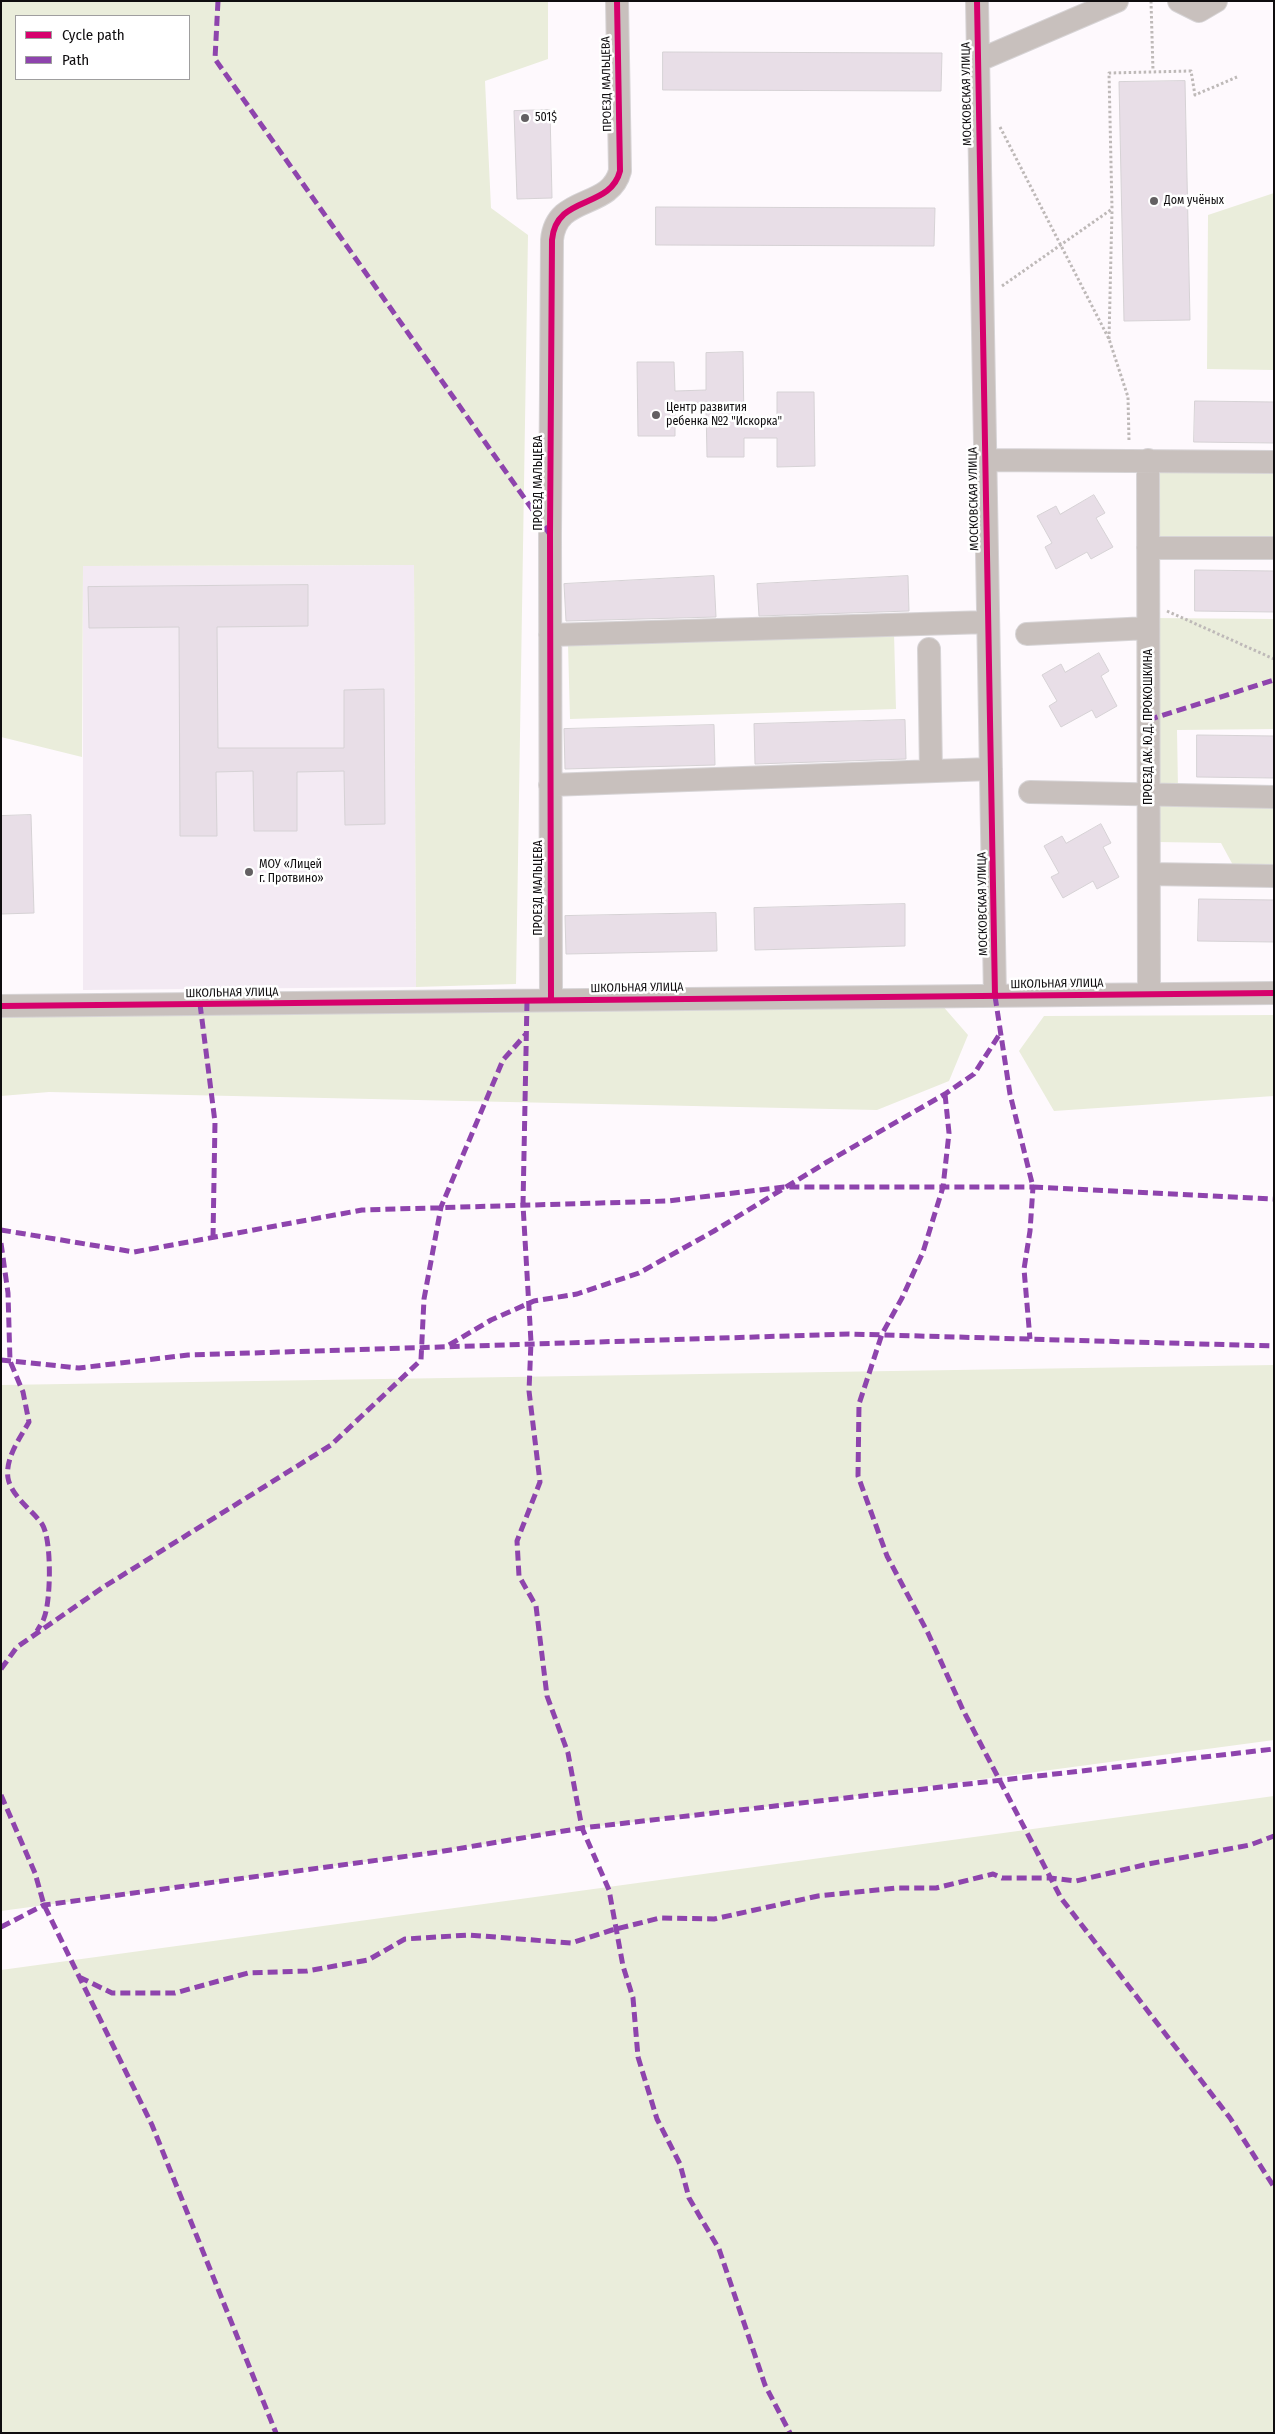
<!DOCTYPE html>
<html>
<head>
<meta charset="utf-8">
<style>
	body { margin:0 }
	#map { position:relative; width:1275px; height:2434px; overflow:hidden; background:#fef9fd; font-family:"Fira Sans Condensed",sans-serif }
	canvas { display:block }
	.frame { position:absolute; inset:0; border:2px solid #0f0d0f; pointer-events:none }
	.legend { position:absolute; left:15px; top:15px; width:175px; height:65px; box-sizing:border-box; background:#fff; border:1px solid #9f9e9f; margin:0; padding:6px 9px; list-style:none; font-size:15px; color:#0f0d0f }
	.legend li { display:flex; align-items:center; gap:10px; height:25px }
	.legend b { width:25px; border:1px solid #9f9e9f }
</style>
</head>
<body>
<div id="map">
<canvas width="1275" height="2434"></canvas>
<div class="frame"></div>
<ul class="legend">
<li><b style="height:6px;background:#d6006c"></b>Cycle path</li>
<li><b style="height:6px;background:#8e44ad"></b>Path</li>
</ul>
</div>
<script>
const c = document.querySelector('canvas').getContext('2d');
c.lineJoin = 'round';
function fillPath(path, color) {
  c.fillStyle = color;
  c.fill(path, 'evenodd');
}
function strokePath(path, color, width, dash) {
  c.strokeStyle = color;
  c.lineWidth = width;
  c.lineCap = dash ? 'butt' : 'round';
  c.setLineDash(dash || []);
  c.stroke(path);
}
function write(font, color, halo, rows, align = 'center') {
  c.font = font + ' "Fira Sans Condensed",sans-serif';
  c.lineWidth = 5;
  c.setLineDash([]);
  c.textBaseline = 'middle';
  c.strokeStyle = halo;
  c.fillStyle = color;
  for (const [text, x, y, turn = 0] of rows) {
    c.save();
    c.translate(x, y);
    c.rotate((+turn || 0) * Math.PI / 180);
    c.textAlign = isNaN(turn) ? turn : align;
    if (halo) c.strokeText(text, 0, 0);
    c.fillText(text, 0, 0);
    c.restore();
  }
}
const built = new Path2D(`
	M414 565 416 987 83 990V566Z`);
const green = new Path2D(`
	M1 1H548V59L485 81 491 208 528 235 516 984 416 987 414 565 83 566 82 757 1 737ZM189 16V79H16V16Z
	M1274 193V370L1207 369 1208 215Z
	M1153 468 1274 470V540L1159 541Z
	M1151 618 1274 619V729L1177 730 1178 789H1151Z
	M894 633 896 709 570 719 568 644Z
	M1158 802 1274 804V868L1234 867 1221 843 1158 842Z
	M934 996 968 1035 949 1081 877 1110 49 1092 1 1096V1013Z
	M1274 1015V1096L1054 1111 1019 1051 1044 1016Z
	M1274 1365V1740L834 1799 582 1828 438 1852 1 1911V1385Z
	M1274 1796V2433H1V1970Z`);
const building = new Path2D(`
	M663 52 942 53 941 91 663 90Z
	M1185 81 1190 320 1124 321 1119 82Z
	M550 110 552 198 517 199 514 111Z
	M656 207 935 208 934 246 656 245Z
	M743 352 744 424H777V392H814L815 466 777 467V438H744V457H707L706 407H675V436H638L637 362H674L675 391 706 390V353Z
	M1195 401 1274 402V443L1194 442Z
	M1094 495 1105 513 1096 518 1113 547 1091 559 1087 552 1056 569 1045 547 1052 543 1037 516 1056 506 1060 514Z
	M1195 570 1274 571V612L1195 611Z
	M714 576 716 617 566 621 564 584Z
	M908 576 909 611 759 616 757 584Z
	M308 585V626L217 627 218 748H344V690L384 689 385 824 345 825 344 771 297 772V831H254L253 771 216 772 217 836H180L179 627 89 628 88 587Z
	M1099 653 1109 671 1101 676 1117 706 1096 718 1092 710 1061 727 1049 706 1057 701 1042 675 1061 664 1065 672Z
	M905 720 906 759 755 764 754 724Z
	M714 725 715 765 565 769 564 729Z
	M1197 735 1274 736V778L1197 777Z
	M31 815 34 913 1 914V816Z
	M1101 824 1111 843 1103 847 1119 877 1097 889 1093 881 1063 898 1051 877 1059 873 1044 846 1062 836 1066 843Z
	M1199 899 1274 900V942L1198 941Z
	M905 904V946L755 950 754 908Z
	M716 913 717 951 566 954 565 916Z`);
const path = new Path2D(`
	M1151 1 1153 71
	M1000 127 1109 339 1128 397 1129 441
	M1002 286 1112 209 1109 73 1191 71 1195 95 1237 77
	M1109 339 1112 210
	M1167 611 1274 659`);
const minor = new Path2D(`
	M977 1 995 996
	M1179 1 1199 11 1216 1
	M977 61 1117 1
	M984 460 1274 462
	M1148 460 1149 994
	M1148 548H1274
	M1027 634 1148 628
	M550 635 988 622
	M929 649 931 771
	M550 785 991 769
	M1030 792 1274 797
	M1149 874 1274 876
	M551 1000 550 535 552 240C556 194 610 210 620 171L617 1
	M1 1006 1274 993`);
const quiet = new Path2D(`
	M218 1 215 59 549 533
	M1148 720 1274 680
	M995 996 1010 1094 1033 1187 1274 1199
	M527 1001 523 1205 531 1342 529 1391 540 1482 517 1541 519 1576 536 1606 547 1696 568 1753 582 1828 609 1890 623 1966 633 1998 638 2057 657 2119 680 2164 689 2198 719 2249 765 2385 790 2433
	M200 1004 215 1122 213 1237
	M945 1094 949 1133 943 1187 923 1252 902 1298 882 1334 859 1404 858 1476 887 1556 928 1633 963 1710 1061 1898 1230 2118 1274 2187
	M1 1230 134 1252 362 1210 668 1201 784 1187H1033L1030 1231 1024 1269 1030 1339
	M1 1243 8 1293 10 1361 23 1392 29 1422C20 1438 5 1458 8 1478 11 1496 33 1511 42 1524 52 1539 51 1601 44 1618 43 1622 39 1627 37 1631
	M449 1345 491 1320 534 1301 577 1294 639 1273 714 1231 827 1162 945 1094 974 1074 1001 1032
	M1 1360 79 1368 188 1355 849 1334 1274 1346
	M1 1669 17 1647 102 1588 331 1445 421 1360 424 1299 441 1207 503 1060 526 1034
	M1 1795 35 1873 44 1905 152 2125 276 2433
	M1 1927 44 1905 438 1852 582 1828 1274 1749
	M79 1977 112 1993H175L248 1973 307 1971 368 1960 405 1939 469 1935 571 1943 612 1930 660 1918 714 1919 818 1896 897 1888H936L993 1874 1002 1878H1050L1076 1881 1148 1864 1250 1845 1274 1836`);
const cycleway = new Path2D(`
	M977 1 995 996
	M551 1000 550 535 552 240C556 194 610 210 620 171L617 1
	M1 1006 1274 993`);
const markers = [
	[525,118,5,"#636062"],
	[1154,201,5,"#636062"],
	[656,415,5,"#636062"],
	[249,872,5,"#636062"]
];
const streetNames = [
	["ПРОЕЗД МАЛЬЦЕВА",607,84,-91],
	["МОСКОВСКАЯ УЛИЦА",967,94,-91],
	["ПРОЕЗД МАЛЬЦЕВА",539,483,-90],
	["МОСКОВСКАЯ УЛИЦА",974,499,-91],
	["ПРОЕЗД АК. Ю.Д. ПРОКОШКИНА",1149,727,-90],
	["ПРОЕЗД МАЛЬЦЕВА",539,888,-90],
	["МОСКОВСКАЯ УЛИЦА",983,904,-91],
	["ШКОЛЬНАЯ УЛИЦА",1057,984,-1],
	["ШКОЛЬНАЯ УЛИЦА",637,988,-1],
	["ШКОЛЬНАЯ УЛИЦА",232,993,-1]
];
const poiNames = [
	["501$",535,118],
	["Дом учёных",1164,201],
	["Центр развития",666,408],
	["ребенка №2 \"Искорка\"",666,422],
	["МОУ «Лицей",259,865],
	["г. Протвино»",259,879]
];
fillPath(built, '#f3eaf3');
fillPath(green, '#eaeddb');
fillPath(building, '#e8dee7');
strokePath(building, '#d6d2d5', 1);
strokePath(minor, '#d7d4d6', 24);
strokePath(path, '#beb9b8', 3, [2.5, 2.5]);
strokePath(minor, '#c8c0bd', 22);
strokePath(quiet, '#8e44ad', 5, [10, 5]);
strokePath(cycleway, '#d6006c', 6);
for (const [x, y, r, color] of markers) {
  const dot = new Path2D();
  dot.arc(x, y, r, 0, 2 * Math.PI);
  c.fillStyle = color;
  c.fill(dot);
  strokePath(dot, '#fff', 2);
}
write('12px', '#0f0d0f', '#fff', streetNames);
write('12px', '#0f0d0f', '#fff', poiNames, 'left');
</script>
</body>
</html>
